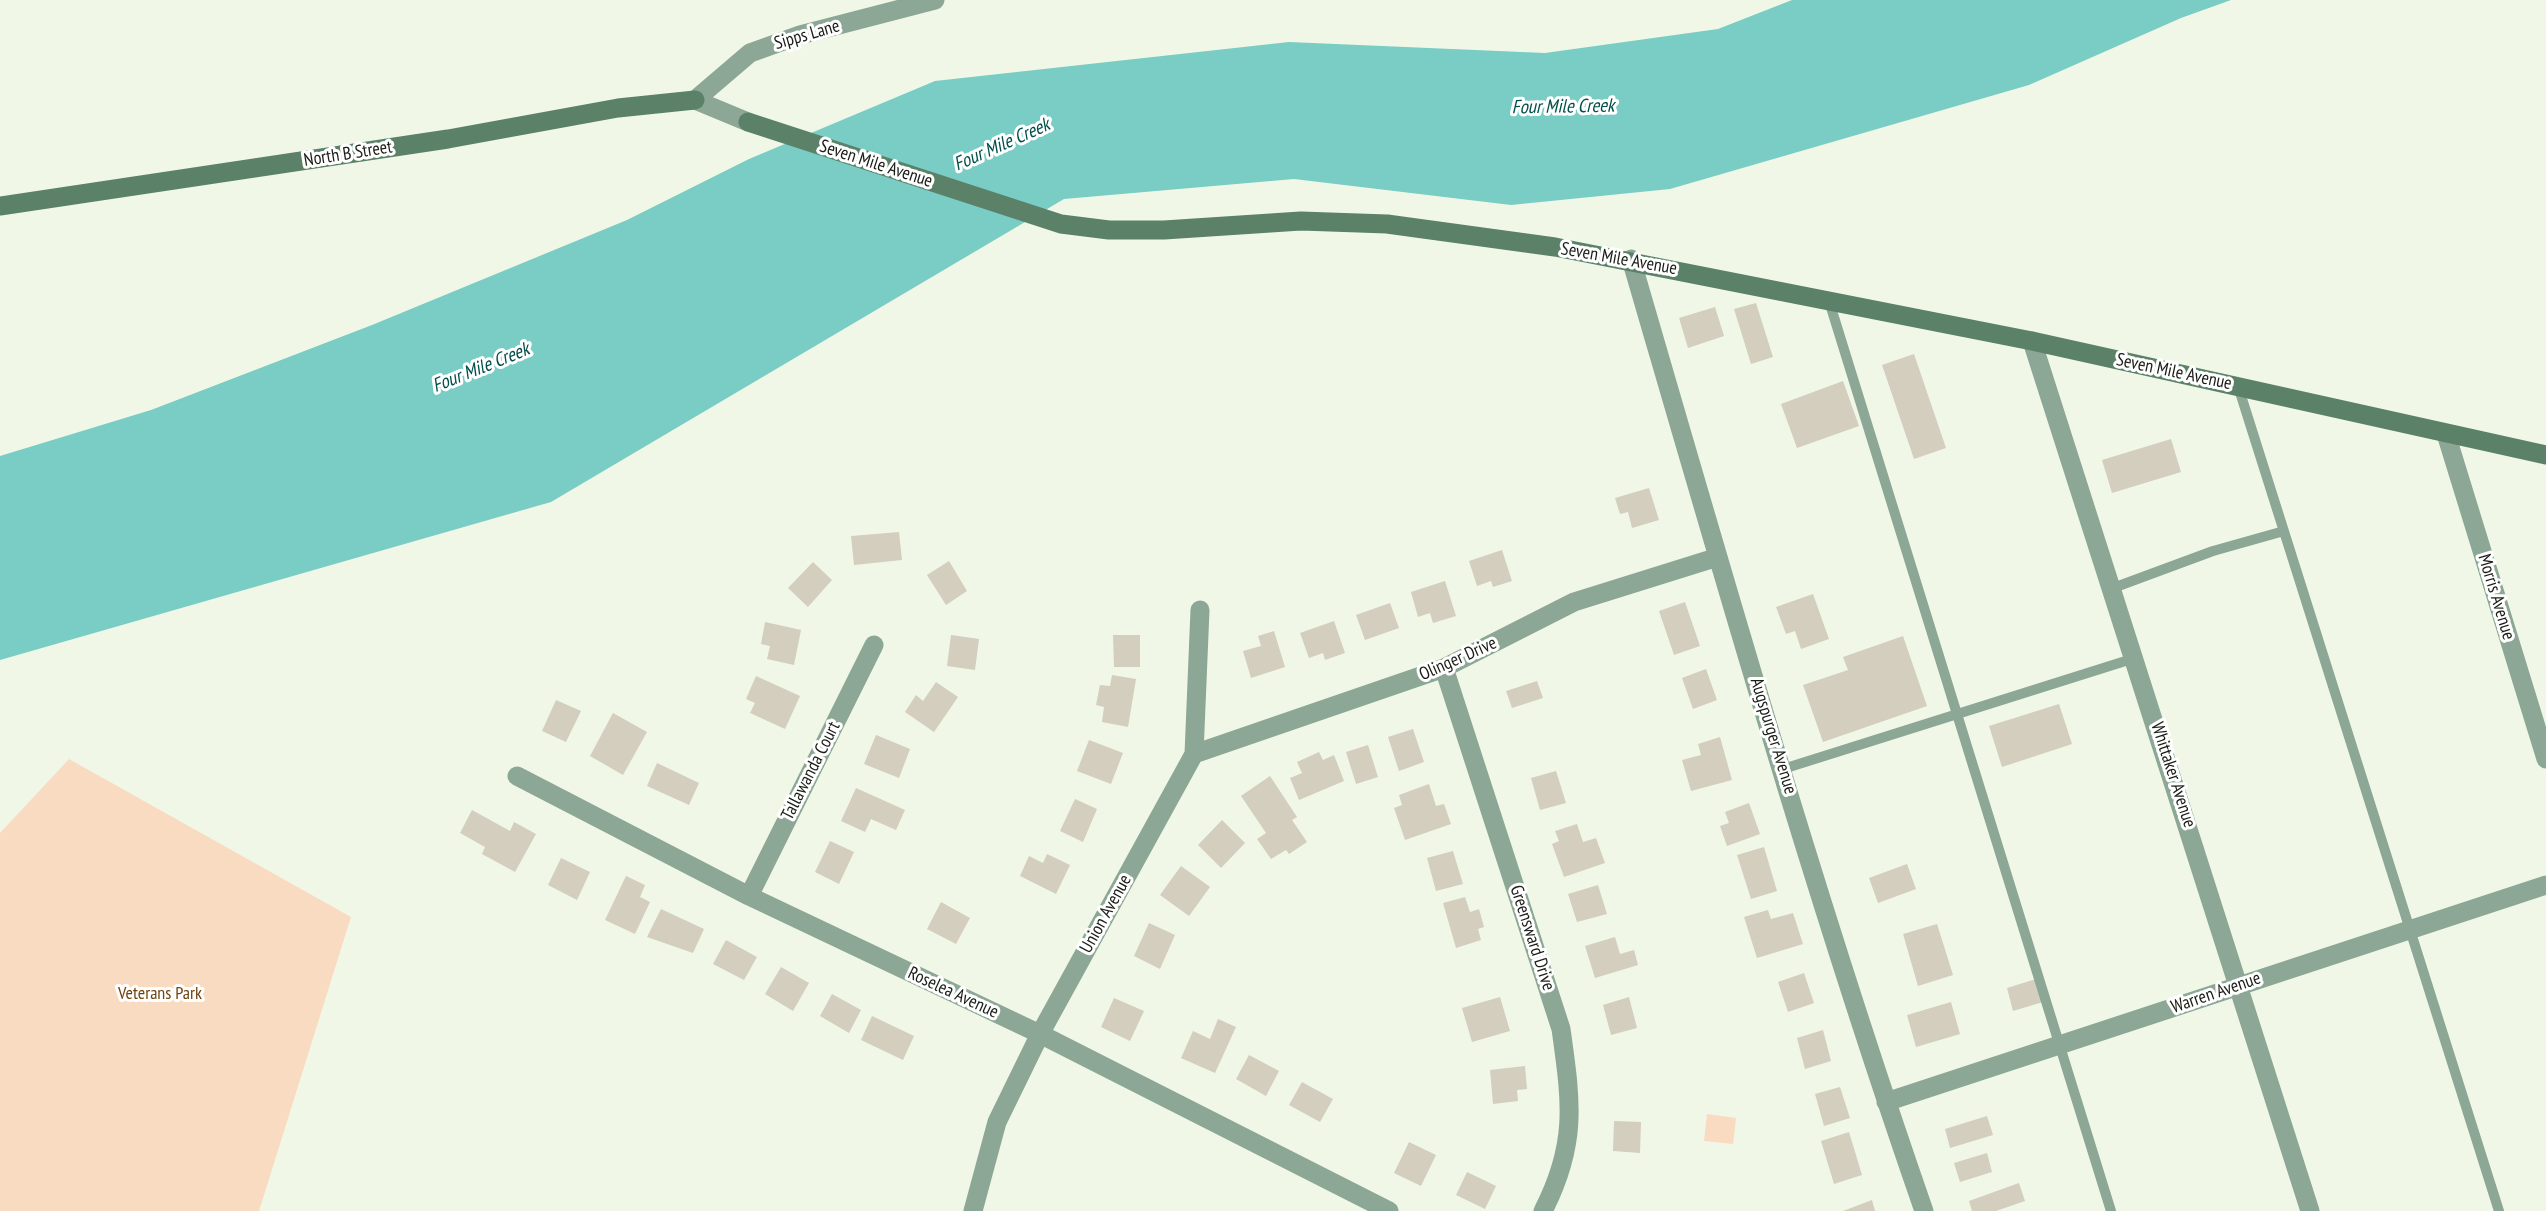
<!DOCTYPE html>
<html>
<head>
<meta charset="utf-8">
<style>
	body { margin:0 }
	canvas { display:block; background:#f0f7e6 }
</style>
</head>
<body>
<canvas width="2546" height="1211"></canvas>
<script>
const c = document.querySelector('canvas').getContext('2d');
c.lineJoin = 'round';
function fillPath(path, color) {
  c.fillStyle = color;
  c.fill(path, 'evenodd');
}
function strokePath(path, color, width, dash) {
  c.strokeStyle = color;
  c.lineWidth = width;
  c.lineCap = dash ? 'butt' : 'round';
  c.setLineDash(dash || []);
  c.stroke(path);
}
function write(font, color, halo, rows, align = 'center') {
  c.font = font + ' "PT Sans Narrow",sans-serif';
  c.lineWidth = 6;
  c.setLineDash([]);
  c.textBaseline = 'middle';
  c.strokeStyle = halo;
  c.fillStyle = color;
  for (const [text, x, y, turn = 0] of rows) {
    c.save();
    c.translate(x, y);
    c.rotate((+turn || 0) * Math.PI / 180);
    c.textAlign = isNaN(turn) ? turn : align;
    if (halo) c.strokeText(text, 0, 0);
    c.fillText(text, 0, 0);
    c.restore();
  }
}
const green = new Path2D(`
	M69 759 351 917 259 1211H0V833Z
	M1707 1114 1736 1118 1733 1144 1704 1141Z`);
const water = new Path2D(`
	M1792 0H2231L2181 18 2029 85 1670 189 1511 205 1294 179 1064 199 551 502 0 660V456L151 410 372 325 627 220 749 159 935 81 1289 42 1545 53 1718 29Z`);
const building = new Path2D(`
	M1756 303 1773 357 1751 364 1734 309Z
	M1715 307 1724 336 1688 348 1679 318Z
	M1914 354 1946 448 1914 459 1882 365Z
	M1843 381 1859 426 1797 448 1781 404Z
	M2171 439 2181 472 2112 493 2102 460Z
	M1649 488 1659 520 1632 528 1628 512 1620 514 1615 498Z
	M899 532 902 560 854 565 851 536Z
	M1502 550 1512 581 1493 587 1491 581 1477 586 1469 561Z
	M949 561 967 591 946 605 927 575Z
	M813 562 832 580 808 607 788 588Z
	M1445 581 1456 616 1433 623 1430 613 1418 617 1411 592Z
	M1813 594 1829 639 1801 649 1795 631 1786 634 1776 607Z
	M1685 602 1700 646 1674 655 1659 611Z
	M1390 603 1399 628 1365 640 1356 615Z
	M1334 621 1345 653 1325 660 1323 653 1309 658 1300 633Z
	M765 622 801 630 794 665 767 659 770 646 761 644Z
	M1274 631 1285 667 1251 678 1243 651 1261 646 1258 636Z
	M951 635 979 639 975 670 947 666Z
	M1113 635H1140V667H1114Z
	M1903 636 1927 706 1823 742 1803 685 1848 670 1843 657Z
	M1706 669 1717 700 1693 709 1682 678Z
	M1112 675 1136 679 1128 727 1102 722 1104 707 1096 705 1100 685 1110 686Z
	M756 676 800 696 785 729 750 713 755 703 746 699Z
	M1537 681 1543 698 1512 708 1506 691Z
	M936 682 958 697 934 732 905 712 916 695 923 701Z
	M556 700 581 711 566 742 542 731Z
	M2059 704 2072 744 2002 767 1989 726Z
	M613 713 647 732 623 775 590 756Z
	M1413 729 1424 762 1399 771 1388 737Z
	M876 735 910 749 899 778 864 764Z
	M1720 737 1732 780 1691 791 1682 760 1701 755 1698 744Z
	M1089 740 1123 753 1111 784 1077 771Z
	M1368 745 1378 777 1356 784 1346 752Z
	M1319 752 1323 760 1334 755 1344 781 1299 800 1290 778 1302 773 1297 762Z
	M657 763 699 783 689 805 647 786Z
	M1556 771 1566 803 1540 810 1531 778Z
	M1270 776 1297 817 1292 820 1307 842 1289 854 1286 850 1271 859 1257 839 1266 833 1241 796Z
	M1429 784 1436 806 1444 804 1451 824 1405 840 1394 808 1402 805 1399 795Z
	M856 788 905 810 896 830 871 819 865 832 841 821Z
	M1075 799 1097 809 1083 842 1060 831Z
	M1749 803 1760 834 1727 846 1720 826 1729 823 1725 812Z
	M472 810 510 831 514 822 536 834 515 872 482 854 485 847 460 833Z
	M1222 820 1245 843 1221 868 1198 845Z
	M1577 824 1583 842 1596 838 1605 863 1564 877 1552 844 1559 841 1555 831Z
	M830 841 854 852 839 884 815 872Z
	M1764 847 1777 891 1751 899 1737 855Z
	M1453 851 1463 884 1436 891 1427 858Z
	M1047 854 1070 865 1056 894 1020 876 1029 856 1043 863Z
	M561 858 590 872 577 900 548 885Z
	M1907 864 1916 889 1878 903 1869 878Z
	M1181 866 1210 887 1189 916 1160 895Z
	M626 876 645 885 640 897 650 902 635 934 605 920Z
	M1598 885 1607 914 1577 922 1568 894Z
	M1465 897 1470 912 1479 909 1484 927 1478 929 1481 940 1456 948 1443 903Z
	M941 902 970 918 956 944 927 929Z
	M661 909 704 929 693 953 647 937Z
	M1768 910 1771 919 1793 913 1803 944 1757 958 1744 917Z
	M1149 923 1175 935 1160 969 1134 956Z
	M1937 924 1953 975 1918 986 1903 934Z
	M1615 937 1620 954 1634 950 1638 965 1595 978 1585 946Z
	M726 940 757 957 744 980 713 964Z
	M781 967 809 983 793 1011 765 994Z
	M1804 973 1814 1003 1788 1012 1778 982Z
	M2036 979 2043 1002 2013 1011 2007 988Z
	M832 994 861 1010 849 1033 820 1016Z
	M1500 997 1510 1031 1472 1042 1462 1008Z
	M1629 997 1637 1028 1611 1035 1603 1005Z
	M1114 998 1144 1011 1130 1041 1101 1027Z
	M1951 1002 1960 1034 1916 1047 1907 1015Z
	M872 1016 914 1036 903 1060 861 1040Z
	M1218 1019 1236 1027 1215 1073 1181 1058 1193 1031 1210 1039Z
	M1823 1030 1831 1061 1805 1069 1797 1038Z
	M1249 1055 1279 1071 1266 1096 1236 1079Z
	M1525 1066 1527 1089 1517 1090 1518 1101 1493 1104 1490 1070Z
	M1302 1082 1333 1099 1320 1122 1289 1105Z
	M1840 1087 1850 1118 1824 1126 1815 1094Z
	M1987 1116 1993 1135 1950 1148 1945 1129Z
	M1614 1121 1641 1122 1640 1153 1613 1151Z
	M1849 1132 1862 1175 1834 1184 1821 1141Z
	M1409 1142 1436 1155 1421 1186 1394 1173Z
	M1987 1153 1992 1172 1960 1182 1954 1163Z
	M1467 1172 1496 1186 1485 1209 1456 1195Z
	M2019 1183 2025 1201 1996 1211H1972L1969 1201Z
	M1872 1200 1875 1211H1843Z`);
const service = new Path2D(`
	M1829 301 2111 1211
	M2238 386 2499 1211
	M2113 588 2213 551 2284 531
	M1783 769 2135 658`);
const minor = new Path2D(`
	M695 100 750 53 800 35 935 0
	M1631 259C1724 578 1815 898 1924 1211
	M2032 341 2310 1211
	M2446 434 2546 759
	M1444 668 1561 1029C1571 1101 1578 1143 1543 1211
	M1194 754 1444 668 1574 602 1718 557
	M517 776 749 896 1040 1034 1389 1211
	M749 896 874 645
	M1886 1102 2546 885
	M973 1211 997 1122 1040 1034 1194 754 1200 610`);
const tertiary = new Path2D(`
	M695 100 748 122`);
const secondary = new Path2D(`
	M748 122 1061 224 1109 230H1164L1301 221 1387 224 1555 247 2032 341 2546 455
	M0 206 448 139 618 108 695 100`);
const streetNames = [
	["Sipps Lane",807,35,-16],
	["North B Street",348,154,-9],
	["Seven Mile Avenue",876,164,18],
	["Seven Mile Avenue",1619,259,10],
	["Seven Mile Avenue",2174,372,12],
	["Morris Avenue",2496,597,73],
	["Olinger Drive",1458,659,-24],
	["Augspurger Avenue",1773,736,73],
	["Tallawanda Court",811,771,-63],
	["Whittaker Avenue",2173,775,72],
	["Union Avenue",1106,914,-61],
	["Greensward Drive",1532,938,72],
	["Roselea Avenue",953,993,25],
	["Warren Avenue",2216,993,-19]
];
const parkNames = [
	["Veterans Park",160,994]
];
const waterNames = [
	["Four Mile Creek",1563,107,-1],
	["Four Mile Creek",1002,145,-24],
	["Four Mile Creek",481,368,-22]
];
fillPath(green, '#f9dbc2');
fillPath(water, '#79cdc5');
fillPath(building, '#d3cebe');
strokePath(service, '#8da796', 10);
strokePath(minor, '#8da796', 19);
strokePath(tertiary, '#8da796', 19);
strokePath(secondary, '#5b8169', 19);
write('18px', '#1a1c16', '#fff', streetNames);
write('18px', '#71420c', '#fff', parkNames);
write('italic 19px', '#004f4a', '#fff', waterNames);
</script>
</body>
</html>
